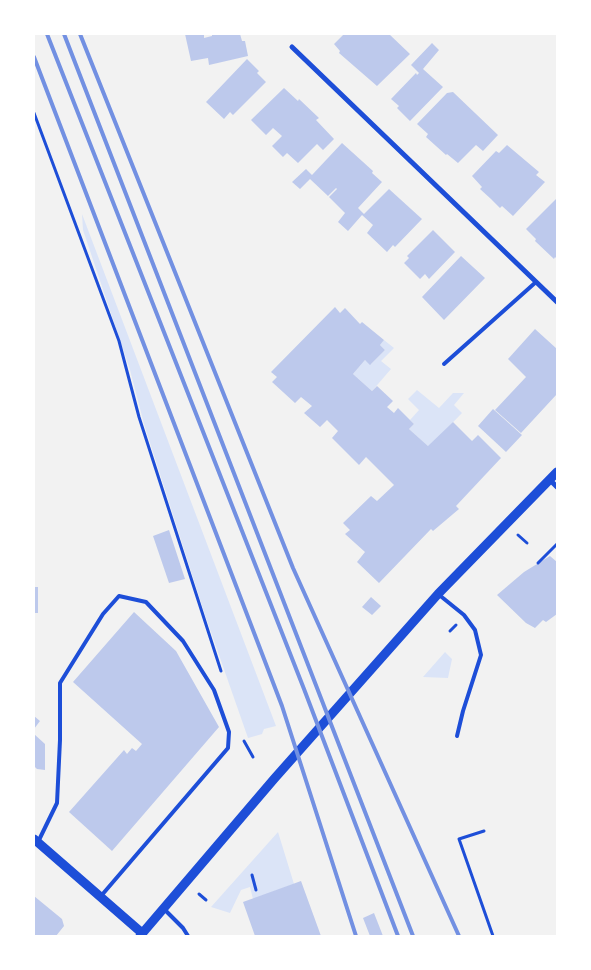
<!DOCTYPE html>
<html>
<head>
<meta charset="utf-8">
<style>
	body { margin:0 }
	#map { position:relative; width:591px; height:970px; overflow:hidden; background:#f2f2f2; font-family:Roboto,sans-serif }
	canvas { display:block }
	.frame { position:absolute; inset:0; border:35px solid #fff; pointer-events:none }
</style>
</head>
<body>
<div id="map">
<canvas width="591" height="970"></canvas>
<div class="frame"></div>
</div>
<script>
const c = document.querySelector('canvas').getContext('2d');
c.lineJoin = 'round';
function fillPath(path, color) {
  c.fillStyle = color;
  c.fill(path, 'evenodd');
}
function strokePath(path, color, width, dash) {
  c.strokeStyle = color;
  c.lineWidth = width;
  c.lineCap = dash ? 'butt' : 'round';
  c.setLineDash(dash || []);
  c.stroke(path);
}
const green = new Path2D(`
	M82 214 276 726 264 729 262 734 248 738 205 615 144 424 130 370 83 230Z
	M384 340 394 348 381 361 391 369 372 391 353 374 365 360 371 364 385 350 380 345Z
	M417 390 439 408 453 393H464L454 405 462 413 429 447 409 429 414 424 410 420 419 410 408 399Z
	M445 652 452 659 448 678 423 677Z
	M278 832 294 884 253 899 250 887 241 890 230 913 211 907Z`);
const building = new Path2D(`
	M185 34H204V38L212 36V34H240L242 41H245L248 56 209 65 208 58 191 61Z
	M344 34H389L410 54 377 86 339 53 340 51 334 44Z
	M432 43 439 50 423 69 443 87 410 121 397 108 399 106 391 99 416 73 417 75 419 73 411 65Z
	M247 59 259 71 257 73 266 82 233 115 230 112 224 119 206 102Z
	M284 88 298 101 299 99 319 118 316 120 334 139 323 150 317 144 298 163 287 153 283 157 272 146 282 136 273 128 266 135 251 120Z
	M453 92 498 135 483 151 476 145 458 163 447 154 446 155 426 137 428 134 417 124 447 93Z
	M342 143 373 171 372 173 382 182 358 208 364 214 389 189 422 219 395 247 393 245 387 252 367 233 373 225 362 215 348 231 338 222 345 213 329 197 337 189 336 188 328 196 310 179 300 189 292 182 306 169 312 175Z
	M507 145 539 172 536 175 545 182 513 216 502 206 500 208 491 199 480 189 482 187 472 176 496 151 499 153Z
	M557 198V259L555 257 554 259 535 241 536 239 526 229Z
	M433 230 455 252 429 279 425 274 420 279 404 263 409 258 407 256Z
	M461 256 485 278 444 320 422 297Z
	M335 307 340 313 345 308 360 324 362 322 384 340 380 345 385 350 370 365 365 360 353 374 372 391 377 386 393 401 387 407 394 413 398 408 414 424 409 429 428 446 453 422 472 441 478 435 501 458 456 506 459 509 433 531 431 529 379 583 357 562 365 552 345 534 350 530 343 523 371 496 377 501 394 485 366 457 359 465 332 438 338 431 327 420 320 427 304 413 312 406 301 397 295 403 272 382 277 377 271 372Z
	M535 329 557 349V394L521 433 495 410 526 377 508 359Z
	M493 409 522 435 506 452 478 426Z
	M169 530 185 579 169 583 153 536Z
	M550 556 557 562V614L546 622 543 620 535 628 526 623 497 595 524 572Z
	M34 587H38V613H34Z
	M371 597 381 606 372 615 362 607Z
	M134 612 176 651 219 727 112 851 69 812 124 750 127 754 132 748 136 751 142 744 73 682Z
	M34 716 40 721 34 729Z
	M34 734 45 744V770L37 769 34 766Z
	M301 881 321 936H255L243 902Z
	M34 896 62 919 64 926 56 936H34Z
	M374 913 383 936H370L363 918Z`);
const path = new Path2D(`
	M34 113 119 341 139 417 221 671
	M518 535 527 543
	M538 563 557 544
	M450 631 456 625
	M244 741 253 757
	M484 831 459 839 493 936
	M252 875 256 890
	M199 894 206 900`);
const service = new Path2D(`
	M444 364 536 282
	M438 594 464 615 475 630 481 655 463 711 457 736
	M38 842 57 803 60 740V683L103 614 119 596 146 602 183 641 214 690 229 732 228 748 101 896
	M164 909 183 928 188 936`);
const minor = new Path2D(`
	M292 47 557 302
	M550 480 557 487`);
const tertiary = new Path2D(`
	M34 839 142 933
	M140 936 274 779 438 594 557 472`);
const rail = new Path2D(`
	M47 34 304 689 398 936
	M64 34 413 936
	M80 34 293 568 459 936
	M34 57 282 706 356 936`);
fillPath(green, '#dbe4f7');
fillPath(building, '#bdc9ec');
strokePath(path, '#1d4ed8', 3);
strokePath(service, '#1d4ed8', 4);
strokePath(minor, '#1d4ed8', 5);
strokePath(tertiary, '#1d4ed8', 9);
strokePath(rail, '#7290e2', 4);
</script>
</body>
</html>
